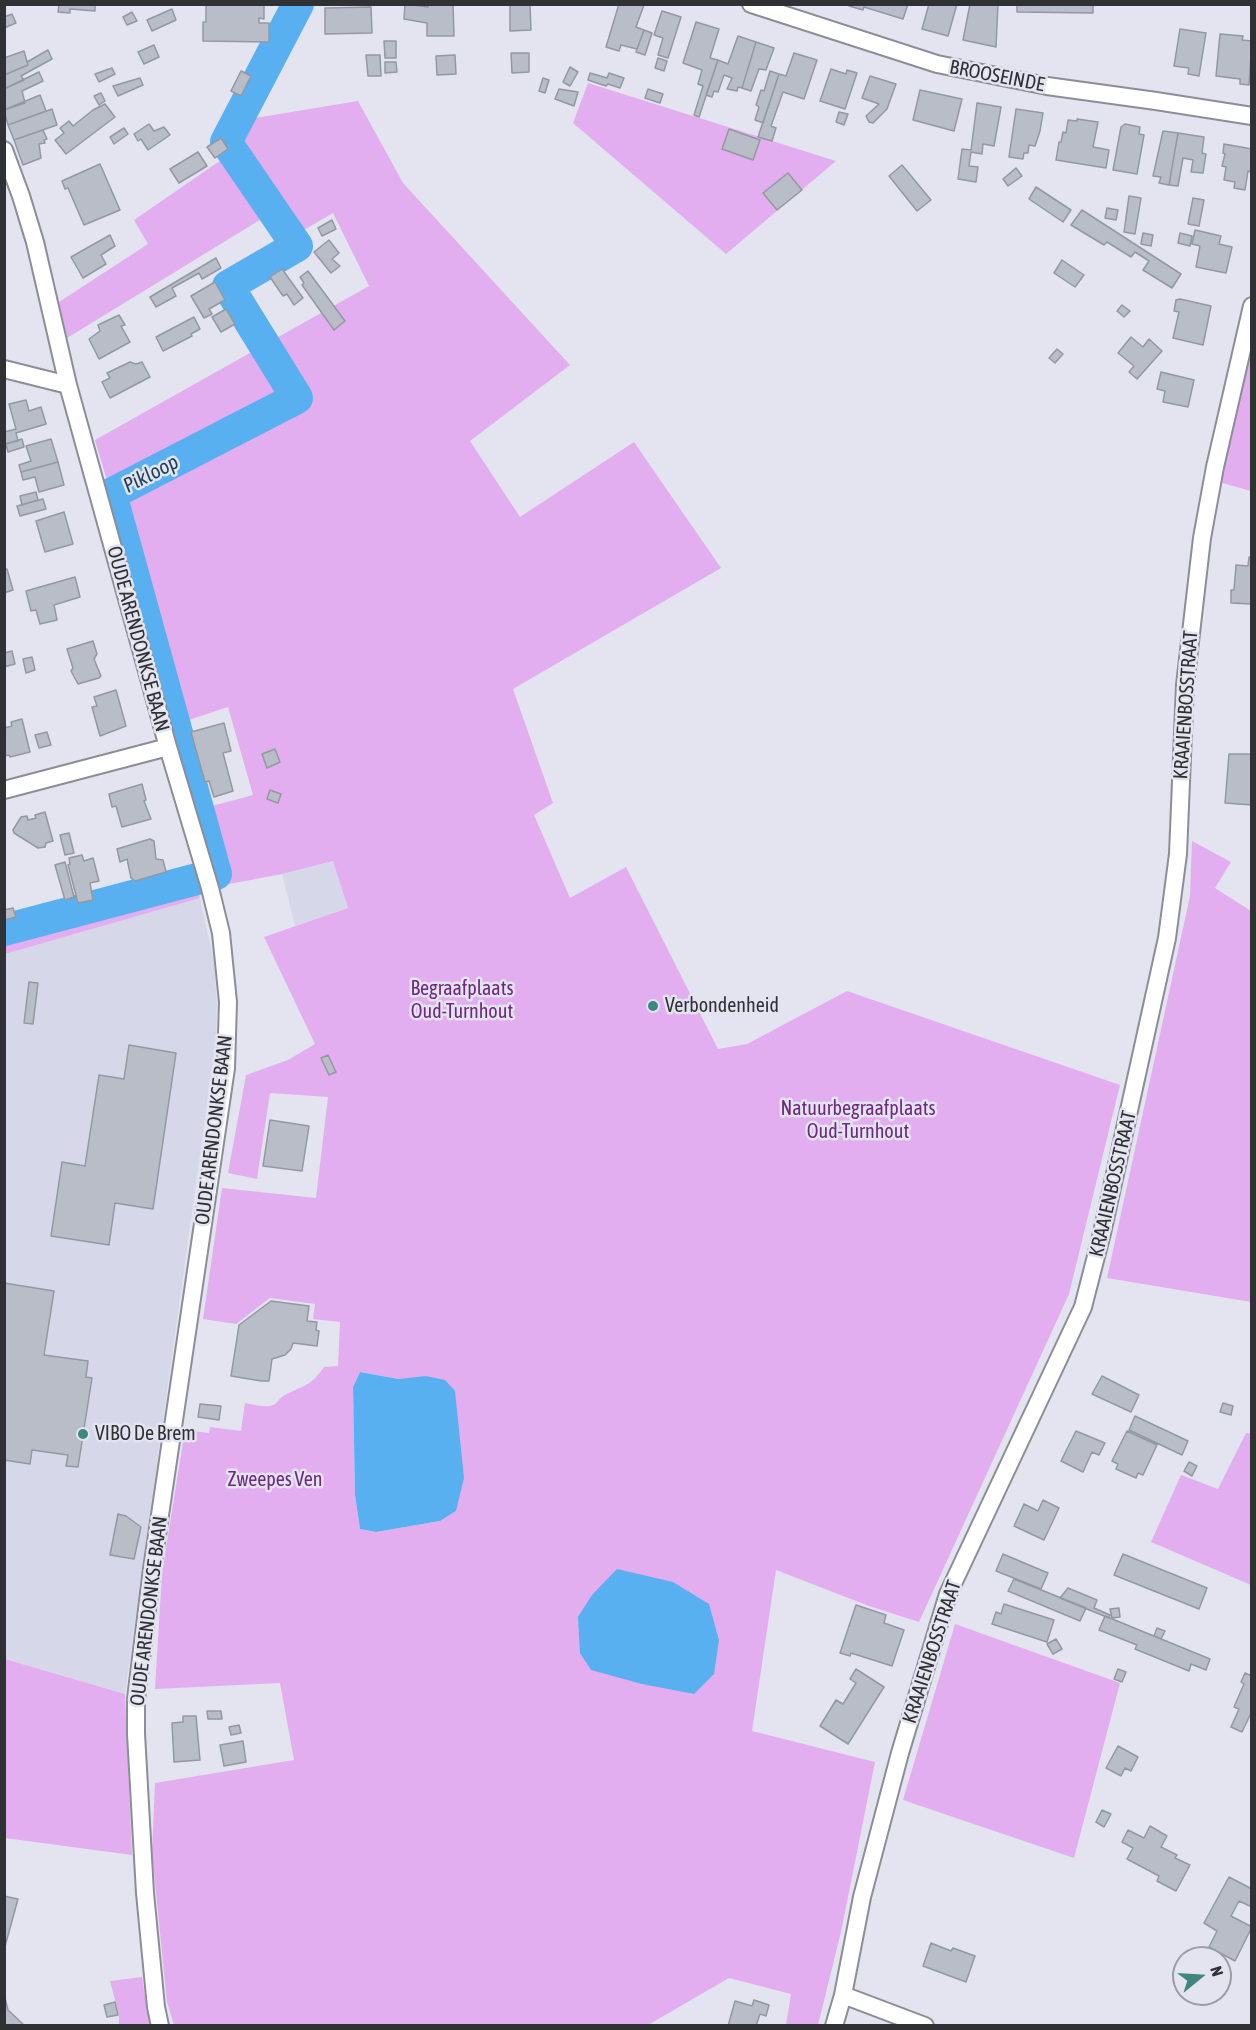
<!DOCTYPE html>
<html>
<head>
<meta charset="utf-8">
<style>
	body { margin:0 }
	#map { position:relative; width:1256px; height:2030px; overflow:hidden; background:#e3e4f0; font-family:"Asap Condensed",sans-serif }
	canvas { display:block }
	.frame { position:absolute; inset:0; border:6px solid #303135; pointer-events:none }
	.north { position:absolute; left:1172px; top:1946px; width:60px; height:60px; box-sizing:border-box; background:#e3e4f0; border:2px solid #9b9ca5; border-radius:50%; rotate:72deg; font-size:16px; font-weight:700; line-height:24px; text-align:center; color:#303135 }
	.north::after { content:''; display:block; margin:auto; width:21px; height:27px; background:#3f867e; clip-path:polygon(50% 0,100% 100%,50% 72%,0 100%) }
</style>
</head>
<body>
<div id="map">
<canvas width="1256" height="2030"></canvas>
<div class="frame"></div>
<div class="north">N</div>
</div>
<script>
const c = document.querySelector('canvas').getContext('2d');
c.lineJoin = 'round';
function fillPath(path, color) {
  c.fillStyle = color;
  c.fill(path, 'evenodd');
}
function strokePath(path, color, width, dash) {
  c.strokeStyle = color;
  c.lineWidth = width;
  c.lineCap = dash ? 'butt' : 'round';
  c.setLineDash(dash || []);
  c.stroke(path);
}
function write(font, color, halo, rows, align = 'center') {
  c.font = font + ' "Asap Condensed",sans-serif';
  c.lineWidth = 5;
  c.setLineDash([]);
  c.textBaseline = 'middle';
  c.strokeStyle = halo;
  c.fillStyle = color;
  for (const [text, x, y, turn = 0] of rows) {
    c.save();
    c.translate(x, y);
    c.rotate((+turn || 0) * Math.PI / 180);
    c.textAlign = isNaN(turn) ? turn : align;
    if (halo) c.strokeText(text, 0, 0);
    c.fillText(text, 0, 0);
    c.restore();
  }
}
const built = new Path2D(`
	M334 861 348 908 295 926 282 874Z
	M200 898 214 962 217 1003 216 1040 125 1694 5 1659V954Z`);
const green = new Path2D(`
	M588 83 836 161 726 254 573 123Z
	M358 101 403 183 570 365 470 441 520 517 634 442 721 568 513 689 553 803 534 815 570 898 626 867 718 1049 747 1044 847 991 1120 1085 1069 1294 919 1622 869 1606 776 1570 752 1731 875 1762 841 1932 818 2025H786L791 1994 729 1978 648 2025H174L167 2002 152 1853 155 1783 294 1760 280 1683 155 1689 162 1573 185 1430 209 1433 210 1427 241 1431 245 1403C252 1404 262 1407 270 1406 278 1405 279 1397 285 1395 304 1385 310 1387 324 1367L338 1366 340 1322 313 1319 315 1304 270 1298 236 1324 203 1319 222 1188 316 1198 328 1097 270 1093 257 1179 228 1173 246 1075 288 1060 315 1044 264 937 348 908 333 861 282 874 224 885 201 809 253 795 228 707 180 723 121 504 108 484 95 440 369 286 333 213 285 241 268 215 67 338 59 302 148 244 134 220 240 147 236 131 255 118ZM360 1372 399 1379 456 1511 440 1521 376 1532 360 1529 355 1495 353 1387Z
	M1251 340V491L1219 482Z
	M1192 841 1231 862 1215 888 1251 911V1302L1107 1278 1190 896Z
	M195 880 200 898 5 954V930Z
	M1246 1433 1252 1434 1251 1585 1151 1542 1181 1475 1218 1489Z
	M955 1624 1120 1683 1074 1858 903 1800Z
	M5 1659 125 1694 132 1855 5 1838Z
	M142 1977 150 2025H119V2015L110 1981Z`);
const water = new Path2D(`
	M360 1372 399 1379 426 1376 445 1380 455 1391 464 1478 456 1511 440 1521 376 1532 360 1529 355 1495 353 1387Z
	M617 1569 673 1582 709 1604 719 1640 714 1674 694 1694 642 1684 591 1670 580 1653 578 1617 592 1595Z`);
const river = new Path2D(`
	M4 930 216 874 111 494 297 398 228 286 297 246 226 142 298 4`);
const building = new Path2D(`
	M59 4H95V11L70 9V13L58 12Z
	M211 4H264V19L259 18V23H269V42L203 41V22H206V5Z
	M405 4 428 7V4H453L454 36H427V23L404 19Z
	M510 4H530L531 30 510 31Z
	M619 4 644 5 636 27 644 30 637 49 621 45 619 51 606 47Z
	M849 4H908L903 19 864 7 863 10 849 6Z
	M929 4H957L948 36 922 29Z
	M970 4H998L996 47 963 40Z
	M1017 4H1093V13L1017 12Z
	M371 7 372 33 325 34V8Z
	M172 9 176 20 152 31 147 20Z
	M662 11 681 17 668 58 658 55 663 38 654 35Z
	M132 12 137 21 127 25 123 17Z
	M12 14 16 23 4 28V17Z
	M696 22 719 29 710 58 718 60 699 117 694 115 703 86 698 84 702 70 683 63Z
	M1180 29 1206 33 1199 76 1188 74 1189 68 1174 66Z
	M644 30 652 33 645 55 636 52Z
	M1220 34 1243 36 1242 40 1252 41 1249 85 1240 84V79L1216 76Z
	M738 36 756 42 742 88 738 87 737 91 727 89 732 78 724 75 718 92 714 91 712 97 706 95 718 60 728 64Z
	M384 41H396V58H385Z
	M756 42 774 48 766 70 759 69 751 91 742 88Z
	M154 45 159 57 144 64 138 52Z
	M48 50 52 59 21 76 24 80 4 89V75L28 65 27 62Z
	M24 51 28 65 4 75V58Z
	M511 53H529V72L512 73Z
	M794 53 817 60 804 99 783 92 771 126 776 128 772 141 758 137 779 74 786 76Z
	M366 55H380L381 76H368Z
	M455 55 456 74 437 75 436 56Z
	M658 58 667 61 664 71 655 68Z
	M385 62H396L397 72 385 73Z
	M570 67 578 72 570 86 563 82Z
	M112 68 115 74 99 82 95 74Z
	M831 69 846 74 847 70 857 73 845 109 820 101Z
	M241 71 251 76 241 96 231 91Z
	M770 71 779 74 763 123 755 120 759 107 756 105 761 90 764 91Z
	M39 72 43 81 22 91 25 103 4 110V89Z
	M590 73 607 78 609 73 624 78 620 88 608 84 606 86 588 80Z
	M870 76 896 84 887 109 873 123 869 122 866 116 879 104 862 98Z
	M140 78 143 85 118 96 113 86Z
	M543 78 549 80 545 93 539 91Z
	M559 89 578 92 574 106 555 99Z
	M648 89 663 94 660 103 645 98Z
	M920 90 962 99 954 131 913 120Z
	M101 93 105 101 99 105 94 96Z
	M40 95 46 111 8 125 4 110Z
	M977 103 1001 107 994 146 983 144 982 154 971 152 969 166 978 167 976 182 958 179 962 149 971 150Z
	M105 104 115 117 66 154 55 140 64 133 60 128 69 121 73 126 93 110Z
	M52 109 57 125 14 140 8 125Z
	M1016 109 1043 113 1040 131 1035 146 1029 145 1028 153H1024L1023 159 1009 157Z
	M839 112 848 114 844 125 836 122Z
	M1077 119 1098 122 1093 147 1109 150 1106 168 1056 160 1059 142H1061L1063 132 1066 133 1068 120 1077 121Z
	M149 124 154 131 164 127 170 135 148 150 141 139 138 141 134 134Z
	M1125 124 1140 127 1139 134 1144 135 1137 174 1113 170 1121 127Z
	M124 128 128 134 114 144 110 137Z
	M729 129 760 140 753 160 722 149Z
	M43 130 47 139 44 140 45 143 39 144 41 158 23 165 14 140Z
	M1163 131 1178 133 1169 185 1159 183 1161 177 1153 176Z
	M1178 133 1204 137 1202 153 1206 154 1203 173 1191 172 1193 160 1183 158 1178 186 1169 185Z
	M221 138 228 149 215 158 207 147Z
	M1224 144 1252 149V169L1251 172 1248 171 1245 190 1234 188 1235 182 1224 180 1226 167 1222 166 1225 154 1223 153Z
	M198 152 207 166 179 183 170 169Z
	M100 164 120 210 84 225 68 188 65 189 62 181Z
	M902 165 931 200 917 211 889 176Z
	M1016 168 1022 176 1008 186 1003 179Z
	M788 173 802 190 777 210 763 193Z
	M1036 187 1071 210 1063 222 1029 199Z
	M1129 196 1141 198 1135 234 1124 232Z
	M1193 198 1204 200 1199 226 1188 224Z
	M1107 208 1118 210 1116 220 1105 218Z
	M1082 210 1181 274 1172 288 1143 270 1149 261 1135 252 1131 257 1107 242 1104 245 1071 225Z
	M332 220 336 229 322 236 318 228Z
	M1195 230 1221 236 1219 244 1232 247 1226 273 1196 267 1200 246 1192 244Z
	M1143 233 1153 235 1151 246 1141 244Z
	M1180 233 1192 236 1190 246 1178 243Z
	M110 235 115 246 101 255 106 264 83 278 71 257Z
	M329 240 339 253 332 259 340 266 331 273 314 252Z
	M216 258 221 268 202 279 199 273 172 288 176 296 156 307 150 297Z
	M1062 260 1084 275 1075 287 1054 273Z
	M282 269 303 298 294 305 287 294 283 296 270 277Z
	M308 271 345 321 334 330 302 285 304 283 300 277Z
	M215 282 225 300 209 309 212 314 204 318 191 296Z
	M1180 299 1211 306 1203 345 1173 338 1179 312 1174 311 1176 300Z
	M1122 305 1130 311 1124 317 1117 311Z
	M226 309 235 324 221 332 212 317Z
	M119 315 125 325 121 326 130 342 99 359 89 339 100 331 98 325Z
	M194 317 200 329 191 334 192 336 163 351 156 337Z
	M1131 337 1143 347 1149 339 1162 351 1137 379 1129 372 1134 366 1118 353Z
	M1057 349 1063 354 1055 363 1049 358Z
	M130 362 136 364 142 362 150 377 110 398 102 382 110 378 107 373Z
	M1161 372 1194 380 1188 407 1163 402 1165 391 1157 389Z
	M26 400 29 411 41 407 46 424 16 433 18 441 4 444V432L16 429 9 404Z
	M22 439 24 447 8 452 6 444Z
	M51 439 58 462 21 472 19 465 31 461 26 446Z
	M58 462 64 485 39 492 35 477 23 480 21 472Z
	M36 492 38 500 22 505 20 496Z
	M43 499 46 509 20 516 17 506Z
	M64 512 73 544 45 552 36 521Z
	M1249 557H1252V604L1231 603V590H1234L1236 565 1248 566Z
	M7 569 13 590 4 593V570Z
	M75 577 80 597 54 605 57 620 40 624 36 610 31 611 26 591Z
	M93 641 97 654 94 659 101 676 99 678 78 684 71 671 73 668 67 649Z
	M12 651 15 664 4 667V653Z
	M32 657 35 670 26 673 23 659Z
	M116 690 126 726 100 736 92 707 97 706 94 697Z
	M22 719 30 752 10 757 9 755 4 756V728L12 726 11 722Z
	M224 723 231 751 223 753 233 791 214 797 209 781 205 782 191 732Z
	M47 732 51 745 39 748 35 735Z
	M275 749 280 762 267 768 262 754Z
	M1229 754H1252V805L1225 803Z
	M142 784 146 800 144 801 151 819 122 827 116 806 112 807 109 794Z
	M270 790 281 794 278 803 267 799Z
	M45 812 53 841 46 843 45 847 38 848 14 833 13 830 21 817 27 816 28 820 36 818 35 815Z
	M69 833 74 853 65 855 60 835Z
	M150 839 154 841 156 859 163 860 166 872 135 881 131 878 127 859 120 862 117 849Z
	M82 855 84 861 93 858 99 881 90 883 93 900 78 903 68 865 70 864 69 858Z
	M65 862 74 897 65 900 55 865Z
	M13 908 16 917 4 920V910Z
	M29 982 38 983 33 1024 24 1023Z
	M129 1045 176 1053 153 1209 115 1203 109 1245 51 1236 62 1162 85 1166 99 1075 124 1079Z
	M328 1055 336 1072 329 1075 321 1058Z
	M270 1120 309 1126 302 1171 263 1166Z
	M4 1283 54 1291 44 1355 88 1361 86 1377 92 1378 78 1467 66 1466 68 1455 32 1450 30 1464 4 1460Z
	M271 1301 309 1306 307 1321 317 1322 316 1330 319 1331 317 1346 293 1343 291 1349 285 1355 272 1359 269 1381H261L231 1376 239 1325Z
	M1102 1376 1139 1395 1131 1412 1092 1394Z
	M1223 1403 1233 1406 1231 1415 1220 1412Z
	M200 1404 221 1406 219 1420 198 1417Z
	M1135 1416 1188 1441 1182 1455 1129 1430Z
	M1076 1431 1105 1443 1099 1455 1092 1452 1083 1472 1061 1461Z
	M1127 1431 1157 1445 1143 1475 1138 1473 1136 1478 1116 1469 1118 1464 1112 1461Z
	M1189 1462 1197 1466 1192 1476 1184 1471Z
	M1043 1500 1059 1508 1044 1540 1014 1526 1024 1504 1038 1511Z
	M118 1514 126 1516 141 1527 134 1559 110 1555Z
	M1003 1554 1048 1573 1041 1589 996 1571Z
	M1123 1554 1207 1588 1199 1609 1114 1575Z
	M1014 1579 1086 1608 1080 1621 1008 1591Z
	M1068 1588 1097 1600 1094 1608 1110 1615 1109 1618 1060 1598Z
	M1004 1604 1054 1620 1047 1642 992 1624 996 1612 1001 1614Z
	M856 1605 886 1615 884 1623 904 1630 892 1666 851 1653 850 1656 840 1653Z
	M1119 1608 1120 1617 1112 1618 1110 1609Z
	M1105 1616 1210 1659 1206 1670 1191 1664 1189 1671 1135 1649 1137 1645 1099 1630Z
	M1157 1628 1165 1631 1161 1639 1154 1636Z
	M1056 1639 1062 1649 1053 1654 1047 1644Z
	M856 1669 884 1687 848 1744 820 1726 836 1700 843 1704 856 1683 850 1679Z
	M1118 1669 1126 1672 1122 1682 1114 1679Z
	M1245 1673 1252 1676V1711L1242 1732 1231 1727 1239 1709 1234 1707 1244 1684 1241 1682Z
	M207 1711H221L222 1719H208Z
	M183 1716H196L200 1760 174 1762 172 1723 183 1722Z
	M239 1725 241 1733 231 1735 229 1727Z
	M243 1741 246 1762 224 1766 220 1745Z
	M1118 1746 1138 1757 1131 1771 1125 1768 1121 1776 1106 1768Z
	M1102 1810 1111 1814 1104 1827 1096 1822Z
	M1150 1826 1167 1836 1161 1847 1177 1855 1175 1858 1190 1865 1176 1891 1157 1881 1159 1876 1127 1859 1133 1848 1122 1842 1128 1830 1144 1838Z
	M1229 1877 1252 1889V1907L1239 1901 1231 1916 1252 1927 1235 1961 1209 1947 1217 1931 1204 1923Z
	M4 1896 18 1899 4 1950Z
	M931 1943 951 1951 953 1948 975 1956 966 1982 923 1966Z
	M4 1994 8 2010 25 2026H4Z
	M754 2000 769 2005 766 2016 760 2014 756 2026H728L735 2001 752 2006Z
	M115 2002 118 2015 107 2017 104 2005Z`);
const minor = new Path2D(`
	M751 4 937 64 1047 86 1156 101 1252 116
	M4 150 21 196 35 242 68 385 168 747 210 888 221 933 228 1002 226 1068 152 1569 136 1699V1734L145 1893 156 2007 160 2026
	M4 369 68 385
	M4 790 168 747
	M843 1995 925 2026
	M834 2026 843 1995 862 1897 900 1753 948 1594 1083 1307 1102 1233 1167 938 1178 854 1185 685 1202 538 1215 467 1252 306`);
const markers = [
	[653,1006,6,"#3f867e"],
	[83,1434,6,"#3f867e"]
];
const streetNames = [
	["BROOSEINDE",997,76,11],
	["OUDE ARENDONKSE BAAN",138,639,75],
	["KRAAIENBOSSTRAAT",1186,705,-86],
	["OUDE ARENDONKSE BAAN",214,1130,-83],
	["KRAAIENBOSSTRAAT",1113,1184,-77],
	["OUDE ARENDONKSE BAAN",149,1611,-83],
	["KRAAIENBOSSTRAAT",932,1652,-72]
];
const parkNames = [
	["Begraafplaats",462,989],
	["Oud-Turnhout",462,1012],
	["Natuurbegraafplaats",858,1109],
	["Oud-Turnhout",858,1132],
	["Zweepes Ven",275,1480]
];
const poiNames = [
	["Verbondenheid",665,1006],
	["VIBO De Brem",95,1434]
];
const waterNames = [
	["Pikloop",151,474,-27]
];
fillPath(built, '#d6d8ea');
fillPath(green, '#e2aeef');
fillPath(water, '#59b0f1');
strokePath(river, '#59b0f1', 32);
fillPath(building, '#b8bdc7');
strokePath(building, '#9398a1', 1.5);
strokePath(minor, '#8c8d97', 20);
strokePath(minor, '#fff', 16);
for (const [x, y, r, color] of markers) {
  const dot = new Path2D();
  dot.arc(x, y, r, 0, 2 * Math.PI);
  c.fillStyle = color;
  c.fill(dot);
  strokePath(dot, '#e3e4f0', 2);
}
write('20px', '#303135', '#e3e4f0', streetNames);
write('20px', '#702782', '#e3e4f0', parkNames);
write('20px', '#303135', '#e3e4f0', poiNames, 'left');
write('italic 21px', '#1b3f59', '#e3e4f0', waterNames);
</script>
</body>
</html>
